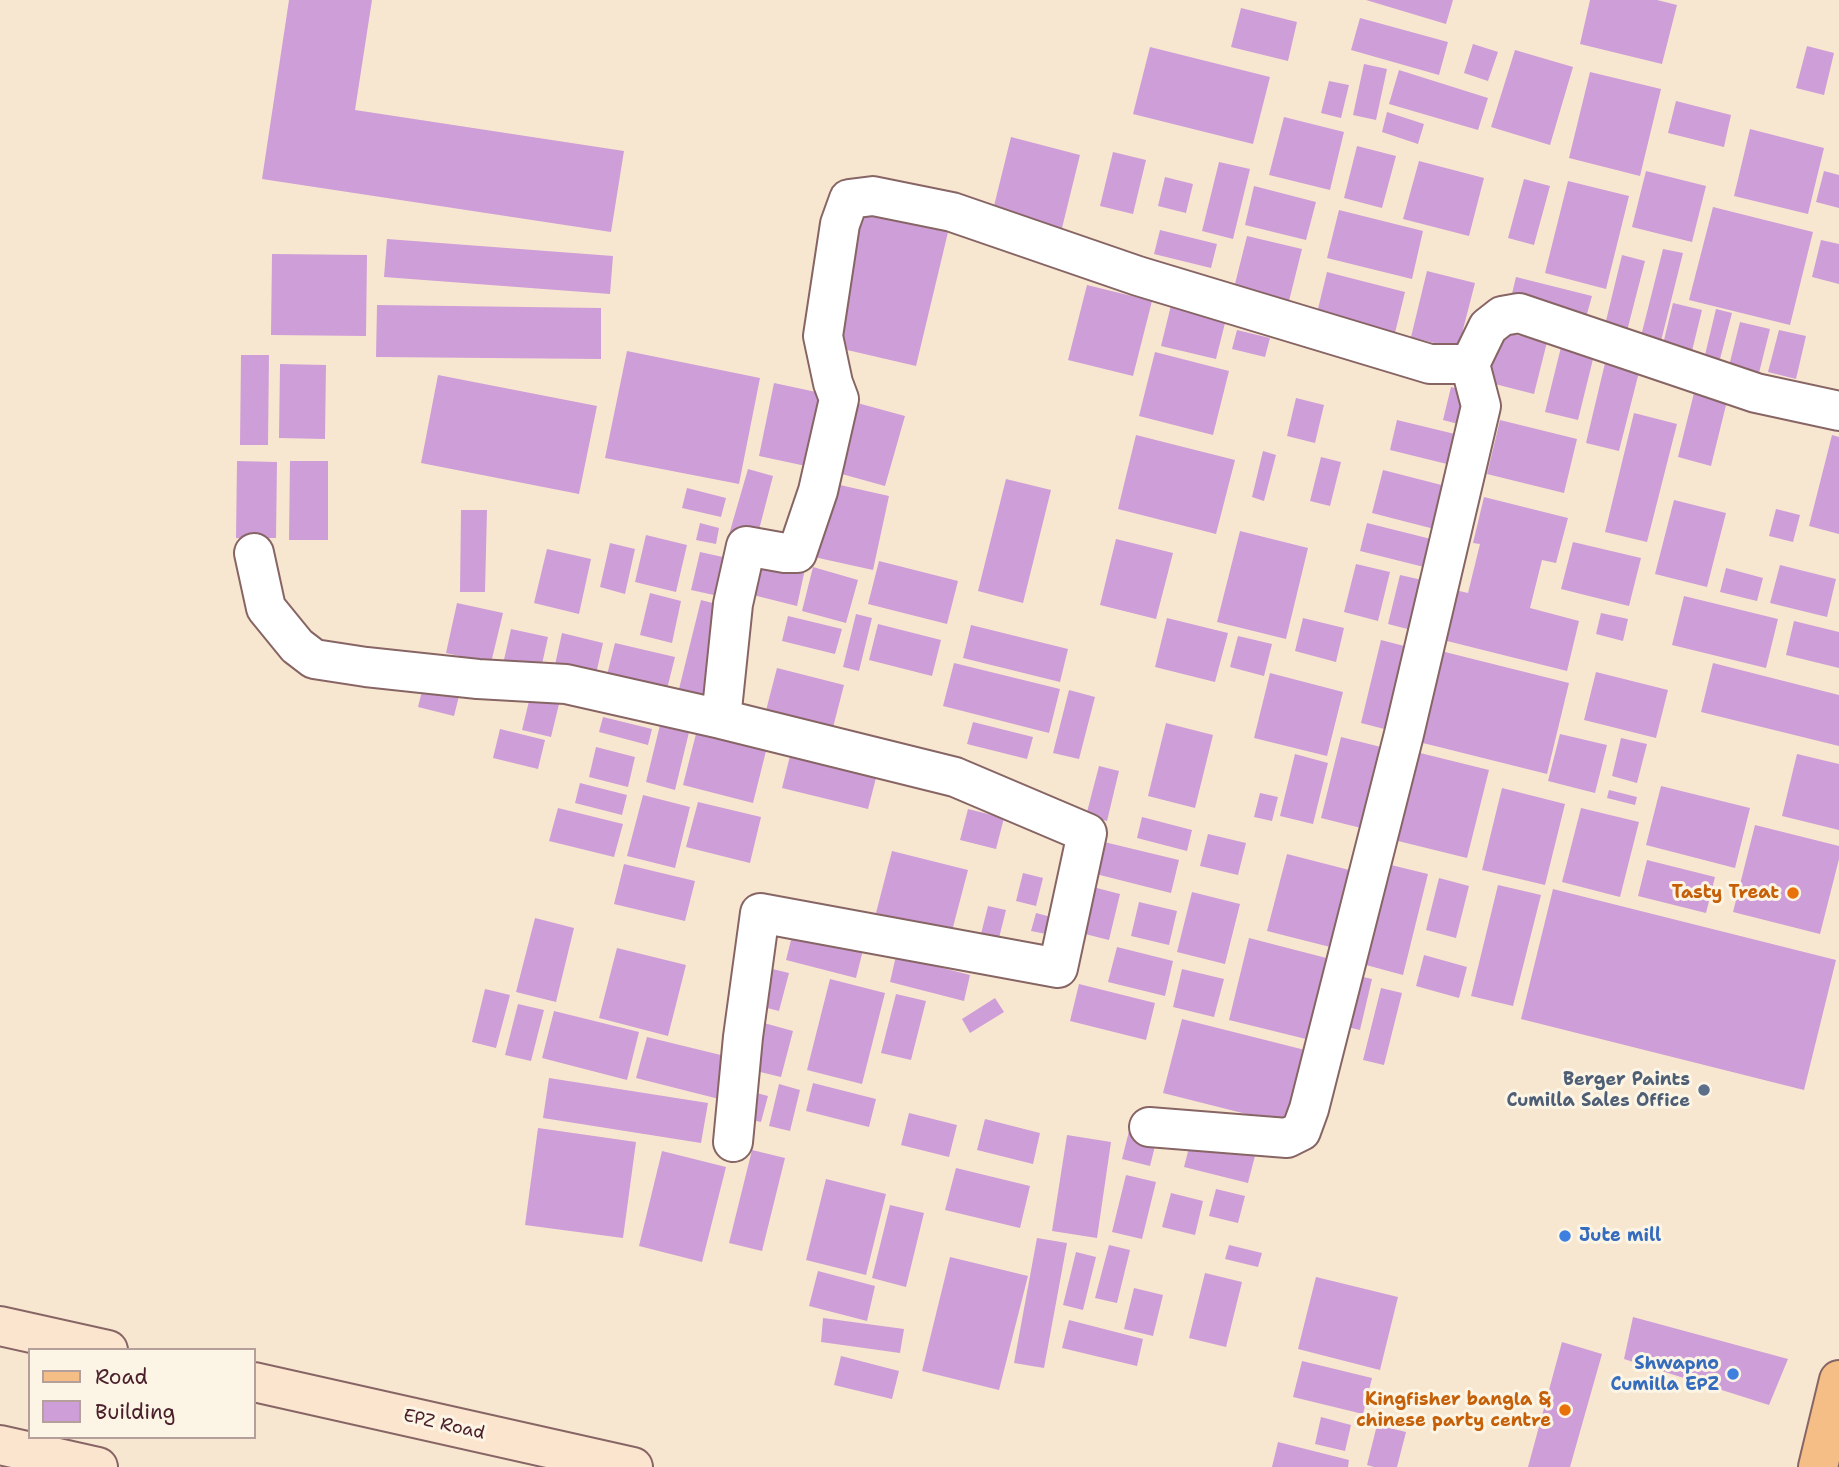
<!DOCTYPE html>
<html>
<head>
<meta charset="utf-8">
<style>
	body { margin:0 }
	#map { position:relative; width:1839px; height:1467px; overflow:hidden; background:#f8e7d0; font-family:"Shantell Sans",sans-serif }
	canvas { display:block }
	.legend { position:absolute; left:28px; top:1348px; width:228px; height:91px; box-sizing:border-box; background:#fcf5e5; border:2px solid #b59f9b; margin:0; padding:9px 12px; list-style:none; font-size:21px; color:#4a1f2b }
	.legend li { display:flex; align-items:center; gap:14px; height:35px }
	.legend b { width:35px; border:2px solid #b59f9b }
</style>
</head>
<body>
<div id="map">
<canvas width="1839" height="1467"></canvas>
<ul class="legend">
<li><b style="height:9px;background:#f6be87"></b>Road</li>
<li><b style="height:19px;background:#ce9ed8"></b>Building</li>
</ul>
</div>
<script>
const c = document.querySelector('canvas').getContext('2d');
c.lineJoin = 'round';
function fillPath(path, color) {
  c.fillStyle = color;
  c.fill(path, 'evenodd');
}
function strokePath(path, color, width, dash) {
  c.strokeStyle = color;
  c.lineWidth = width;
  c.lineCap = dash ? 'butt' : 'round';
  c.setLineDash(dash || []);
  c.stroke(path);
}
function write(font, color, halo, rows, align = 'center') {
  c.font = font + ' "Shantell Sans",sans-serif';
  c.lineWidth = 6;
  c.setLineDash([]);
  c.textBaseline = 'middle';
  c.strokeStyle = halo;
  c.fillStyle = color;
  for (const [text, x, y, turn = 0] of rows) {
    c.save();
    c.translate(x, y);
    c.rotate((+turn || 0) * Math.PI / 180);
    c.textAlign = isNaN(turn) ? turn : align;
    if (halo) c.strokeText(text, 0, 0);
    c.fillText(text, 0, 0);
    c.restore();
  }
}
const building = new Path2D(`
	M289 0H372L355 110 624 151 611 232 262 179Z
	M1366 0H1453L1446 24Z
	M1590 0H1657L1677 5 1662 64 1580 44Z
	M1241 8 1297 22 1288 61 1231 47Z
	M1360 18 1448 42 1439 75 1351 50Z
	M1473 44 1498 52 1488 81 1464 73Z
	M1807 46 1834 53 1824 95 1796 88Z
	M1150 47 1270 77 1253 144 1133 114Z
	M1515 50 1573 67 1550 145 1491 127Z
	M1364 64 1387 69 1376 120 1353 115Z
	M1399 70 1488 98 1478 130 1389 104Z
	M1590 72 1661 89 1640 176 1569 158Z
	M1329 81 1349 85 1341 118 1321 113Z
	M1676 101 1731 115 1724 147 1668 133Z
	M1387 112 1424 124 1418 144 1382 132Z
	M1284 117 1344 132 1330 190 1269 175Z
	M1750 129 1824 148 1808 214 1734 196Z
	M1011 137 1080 155 1061 232 992 214Z
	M1357 146 1396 156 1382 208 1344 198Z
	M1113 152 1146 160 1133 214 1100 206Z
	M1419 161 1484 178 1469 236 1403 219Z
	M1219 162 1250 169 1233 239 1202 231Z
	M1646 171 1706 186 1692 242 1632 227Z
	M1824 171 1839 175V208L1816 202Z
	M1165 177 1193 184 1186 213 1158 206Z
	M1524 179 1550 186 1534 245 1508 238Z
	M1568 181 1629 196 1606 289 1545 273Z
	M1254 186 1316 202 1306 240 1245 225Z
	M1713 207 1813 232 1790 325 1689 300Z
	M862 208 949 228 916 366 830 346Z
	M1339 210 1423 231 1412 279 1327 258Z
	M1160 230 1217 244 1211 268 1154 254Z
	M1247 236 1302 249 1288 305 1233 292Z
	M387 239 613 256 610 294 384 277Z
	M1821 240 1839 244V284L1812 277Z
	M1663 249 1683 253 1660 345 1640 340Z
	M272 254 367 255 366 336 271 335Z
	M1622 255 1645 261 1626 335 1604 329Z
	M1427 271 1475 283 1458 349 1411 337Z
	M1327 272 1405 292 1393 341 1315 321Z
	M1516 277 1592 296 1585 321 1510 302Z
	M1087 285 1152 301 1133 376 1068 360Z
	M1173 297 1228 311 1216 359 1161 346Z
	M1673 303 1702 310 1692 351 1663 344Z
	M377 305 601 308V359L376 357Z
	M1716 309 1732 313 1720 359 1705 355Z
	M1740 322 1770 329 1758 377 1728 370Z
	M1237 330 1270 338 1265 357 1232 349Z
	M1779 330 1806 336 1796 379 1768 372Z
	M1500 331 1547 342 1534 394 1487 382Z
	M1562 343 1595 351 1578 420 1545 412Z
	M627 351 760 378 739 484 605 458Z
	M1155 352 1229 371 1213 435 1139 416Z
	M241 355H269L268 445H240Z
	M1605 363 1639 372 1619 451 1586 443Z
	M280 364 326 365 325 439 279 438Z
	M438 375 597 406 579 494 421 463Z
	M774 383 835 396 820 469 759 456Z
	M1451 387 1471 392 1462 425 1443 420Z
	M1695 389 1728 397 1711 466 1678 457Z
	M1296 398 1324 405 1315 443 1287 436Z
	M850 401 905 416 885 486 831 471Z
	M1634 413 1677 424 1647 542 1605 532Z
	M1397 420 1459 435 1451 465 1390 450Z
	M1500 420 1577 439 1564 493 1487 474Z
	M1136 435 1235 460 1216 534 1118 509Z
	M1832 435 1839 437V534L1809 526Z
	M1263 451 1276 455 1264 501 1252 497Z
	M1321 457 1341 462 1330 506 1310 501Z
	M237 461 277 462 276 538H236Z
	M290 461H328V540H289Z
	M748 469 773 476 755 545 728 538Z
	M1383 470 1457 489 1446 532 1372 513Z
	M1006 479 1051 490 1023 603 978 591Z
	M831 483 889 496 873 570 814 557Z
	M687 488 726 498 721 517 682 508Z
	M1484 497 1568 518 1556 563 1542 560 1530 608 1579 621 1567 671 1439 639 1451 589 1468 593 1480 544 1473 543Z
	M1674 500 1726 513 1707 587 1655 574Z
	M1776 509 1800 515 1793 542 1769 536Z
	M461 510H487L485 592H460Z
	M700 523 719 528 716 544 696 540Z
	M1367 523 1435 540 1428 568 1360 551Z
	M1240 531 1308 548 1286 639 1217 622Z
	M646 535 687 545 676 592 635 582Z
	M1116 539 1173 553 1156 619 1100 605Z
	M1573 542 1641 558 1629 606 1561 589Z
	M610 543 635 549 625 594 600 587Z
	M547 549 591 559 579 614 534 603Z
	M700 552 732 559 723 597 691 590Z
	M749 555 805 569 797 606 741 592Z
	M879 561 958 581 947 624 868 604Z
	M1356 564 1390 572 1378 621 1344 612Z
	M1780 565 1836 579 1827 617 1770 603Z
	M813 567 858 580 846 623 802 611Z
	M1726 568 1763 578 1757 601 1720 592Z
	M1400 575 1431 582 1419 632 1388 624Z
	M650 593 681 601 672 643 640 635Z
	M1684 596 1778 619 1766 668 1672 645Z
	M701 600 728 607 706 699 678 693Z
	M457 603 503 613 491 663 446 653Z
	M1601 613 1628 619 1623 641 1596 634Z
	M856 614 872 618 859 671 843 667Z
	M788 616 842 629 835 654 782 641Z
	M1167 618 1228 633 1215 682 1155 667Z
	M1303 618 1344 628 1336 662 1295 651Z
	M1794 621 1839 632V668L1786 655Z
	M878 624 941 640 932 676 869 660Z
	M971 625 1068 649 1060 682 963 658Z
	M511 629 548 637 540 673 503 664Z
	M562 633 603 643 594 683 553 674Z
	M1238 636 1272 644 1264 676 1230 667Z
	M1381 640 1416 649 1396 732 1361 723Z
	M615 643 675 657 665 697 605 683Z
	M1437 650 1569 683 1547 774 1415 741Z
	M954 663 1060 689 1049 733 943 706Z
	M1713 663 1839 695V746L1701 712Z
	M777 668 844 685 830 739 763 722Z
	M1596 672 1668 690 1656 738 1584 720Z
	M1270 673 1343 692 1327 756 1254 738Z
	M425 679 461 688 454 716 418 707Z
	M1069 690 1095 697 1079 759 1053 753Z
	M530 697 559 704 551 737 522 730Z
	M603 717 652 729 648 745 599 732Z
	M662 717 691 724 675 790 646 782Z
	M699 722 769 739 753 803 683 785Z
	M973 722 1033 737 1027 759 967 744Z
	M1166 723 1213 735 1195 808 1148 796Z
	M500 729 545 740 538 769 493 758Z
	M1560 734 1607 745 1595 793 1548 781Z
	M1341 737 1393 750 1373 831 1321 818Z
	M1621 738 1647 744 1637 783 1612 776Z
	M596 747 635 757 628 787 589 777Z
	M1412 751 1489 770 1467 858 1390 839Z
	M791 752 877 774 868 809 782 788Z
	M1295 754 1328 763 1313 824 1280 816Z
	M1797 754 1839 764V830L1782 816Z
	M1099 766 1119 771 1107 821 1086 816Z
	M580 783 627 795 622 815 575 803Z
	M1661 786 1750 808 1735 868 1646 845Z
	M1502 788 1565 804 1545 885 1482 870Z
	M1609 790 1637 797 1635 805 1607 798Z
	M1260 793 1278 797 1272 821 1254 817Z
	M643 795 690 807 675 868 627 856Z
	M698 802 761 817 750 863 686 847Z
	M558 808 623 824 614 857 549 841Z
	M1581 808 1639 822 1620 897 1562 882Z
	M968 809 1004 818 996 849 960 840Z
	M1142 817 1192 830 1187 851 1137 838Z
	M1755 825 1839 846V859L1820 934 1733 912Z
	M1208 834 1246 843 1238 875 1200 866Z
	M1100 841 1179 860 1171 893 1092 873Z
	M892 851 968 870 952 931 876 913Z
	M1287 854 1361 873 1342 950 1267 931Z
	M1647 860 1715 877 1706 913 1638 896Z
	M624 864 695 881 685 921 614 904Z
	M1391 865 1428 874 1403 975 1366 965Z
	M1023 873 1043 878 1036 906 1016 901Z
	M1439 878 1469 886 1456 938 1426 930Z
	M1498 885 1541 895 1513 1006 1471 996Z
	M1089 886 1120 894 1109 940 1077 932Z
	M1553 889 1836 960 1804 1090 1521 1019Z
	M1192 892 1240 904 1225 964 1177 952Z
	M1139 902 1177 911 1169 945 1131 936Z
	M988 906 1006 910 997 946 979 942Z
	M1036 913 1055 918 1051 935 1031 931Z
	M535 918 574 928 556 1002 516 992Z
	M793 932 863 950 856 978 786 960Z
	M1249 938 1338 961 1318 1042 1229 1020Z
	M1117 947 1173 961 1165 996 1108 982Z
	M617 948 686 965 668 1036 599 1018Z
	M1424 955 1467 967 1459 998 1416 986Z
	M896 956 970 975 964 1001 890 982Z
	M764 967 789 973 779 1011 755 1005Z
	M1182 969 1224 979 1214 1017 1173 1007Z
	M1359 976 1372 979 1360 1030 1347 1027Z
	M830 979 885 993 862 1084 807 1070Z
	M1079 984 1155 1003 1146 1040 1070 1021Z
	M1381 988 1402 993 1384 1065 1363 1060Z
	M485 989 510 995 496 1048 472 1042Z
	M896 994 926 1001 911 1060 881 1053Z
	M995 998 1004 1012 970 1033 962 1019Z
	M518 1004 544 1010 531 1061 505 1055Z
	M554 1011 639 1032 627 1080 542 1058Z
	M1182 1019 1313 1052 1294 1126 1163 1093Z
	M764 1023 793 1031 781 1077 752 1070Z
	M647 1037 733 1058 723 1100 636 1078Z
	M549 1078 708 1103 701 1143 543 1118Z
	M813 1083 876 1099 869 1127 806 1111Z
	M779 1084 800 1090 790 1131 769 1126Z
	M749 1091 768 1096 761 1122 743 1118Z
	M909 1113 957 1125 949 1157 901 1145Z
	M985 1119 1040 1133 1033 1164 977 1150Z
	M538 1128 636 1142 623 1238 525 1225Z
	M1129 1131 1157 1138 1150 1166 1122 1159Z
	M1067 1135 1111 1142 1097 1238 1052 1231Z
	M1192 1136 1256 1152 1248 1183 1184 1167Z
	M752 1150 785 1158 762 1251 729 1243Z
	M662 1151 726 1167 702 1262 639 1246Z
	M956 1168 1030 1186 1020 1228 945 1210Z
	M1126 1175 1156 1182 1142 1239 1112 1232Z
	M826 1179 886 1194 866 1275 806 1260Z
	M1216 1189 1245 1196 1238 1223 1209 1216Z
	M1171 1193 1203 1201 1195 1235 1162 1227Z
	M890 1205 924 1213 906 1287 872 1278Z
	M1037 1238 1067 1243 1044 1368 1014 1363Z
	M1109 1245 1130 1250 1117 1303 1095 1298Z
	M1229 1245 1262 1253 1258 1267 1225 1259Z
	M1076 1252 1096 1257 1083 1310 1063 1305Z
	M950 1257 1028 1276 999 1390 922 1371Z
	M818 1271 875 1286 867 1321 809 1306Z
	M1205 1273 1242 1282 1226 1347 1189 1338Z
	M1316 1277 1398 1297 1380 1370 1298 1349Z
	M1134 1288 1163 1295 1153 1336 1124 1329Z
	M1633 1317 1788 1359 1769 1405 1624 1359Z
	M823 1318 904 1329 900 1353 821 1342Z
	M1069 1320 1143 1339 1137 1366 1062 1348Z
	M1562 1342 1602 1354 1570 1467H1528Z
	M841 1356 899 1371 892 1399 834 1385Z
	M1302 1361 1372 1378 1363 1414 1293 1397Z
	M1321 1417 1351 1425 1345 1451 1315 1444Z
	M1377 1425 1406 1432 1397 1467H1374L1367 1465Z
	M1278 1442 1349 1460 1348 1467H1272Z`);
const minor = new Path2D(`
	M254 553 266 608 297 646 314 659 366 667 478 679 566 684 721 719 733 604 746 546 785 553H797L818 491 839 399 833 383 823 336 840 224 849 199 873 196 952 212 1138 276 1430 364H1470L1488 327 1502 316 1519 313 1756 393 1839 411
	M721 719 955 777 1087 833 1058 968 760 913 743 1037 733 1142
	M1149 1127 1287 1138 1301 1131 1309 1109 1404 734 1481 406 1470 364`);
const secondary = new Path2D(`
	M0 1326 108 1350
	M254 1382 633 1467
	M0 1445 98 1467`);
const primary = new Path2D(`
	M1818 1467 1839 1380`);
const markers = [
	[1793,893,7,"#e8710a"],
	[1704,1090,7,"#5c6f8a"],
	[1565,1236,7,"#3f7fe0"],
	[1733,1374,7,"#3f7fe0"],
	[1565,1410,7,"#e8710a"]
];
const foodNames = [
	["Tasty Treat",1779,893],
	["Kingfisher bangla &",1551,1400],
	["chinese party centre",1551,1421]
];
const serviceNames = [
	["Berger Paints",1690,1080],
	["Cumilla Sales Office",1690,1101]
];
const shopNames = [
	["Jute mill",1579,1236],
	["Shwapno",1719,1364,"right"],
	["Cumilla EPZ",1719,1385,"right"]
];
const streetNames = [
	["EPZ Road",444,1425,13]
];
fillPath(building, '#ce9ed8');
strokePath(minor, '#876565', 42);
strokePath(secondary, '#876565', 42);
strokePath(primary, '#876565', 42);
strokePath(minor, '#fff', 38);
strokePath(secondary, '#fbe5cf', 38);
strokePath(primary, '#f6be87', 38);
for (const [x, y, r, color] of markers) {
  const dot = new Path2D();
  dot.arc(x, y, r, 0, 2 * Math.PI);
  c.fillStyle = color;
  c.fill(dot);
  strokePath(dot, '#fcf5e5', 2.5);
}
write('bold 18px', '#c56008', '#fcf5e5', foodNames, 'right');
write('bold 18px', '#4e5e75', '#fcf5e5', serviceNames, 'right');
write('bold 18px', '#366cbe', '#fcf5e5', shopNames, 'left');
write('18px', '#4a1f2b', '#fcf5e5', streetNames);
</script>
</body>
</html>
